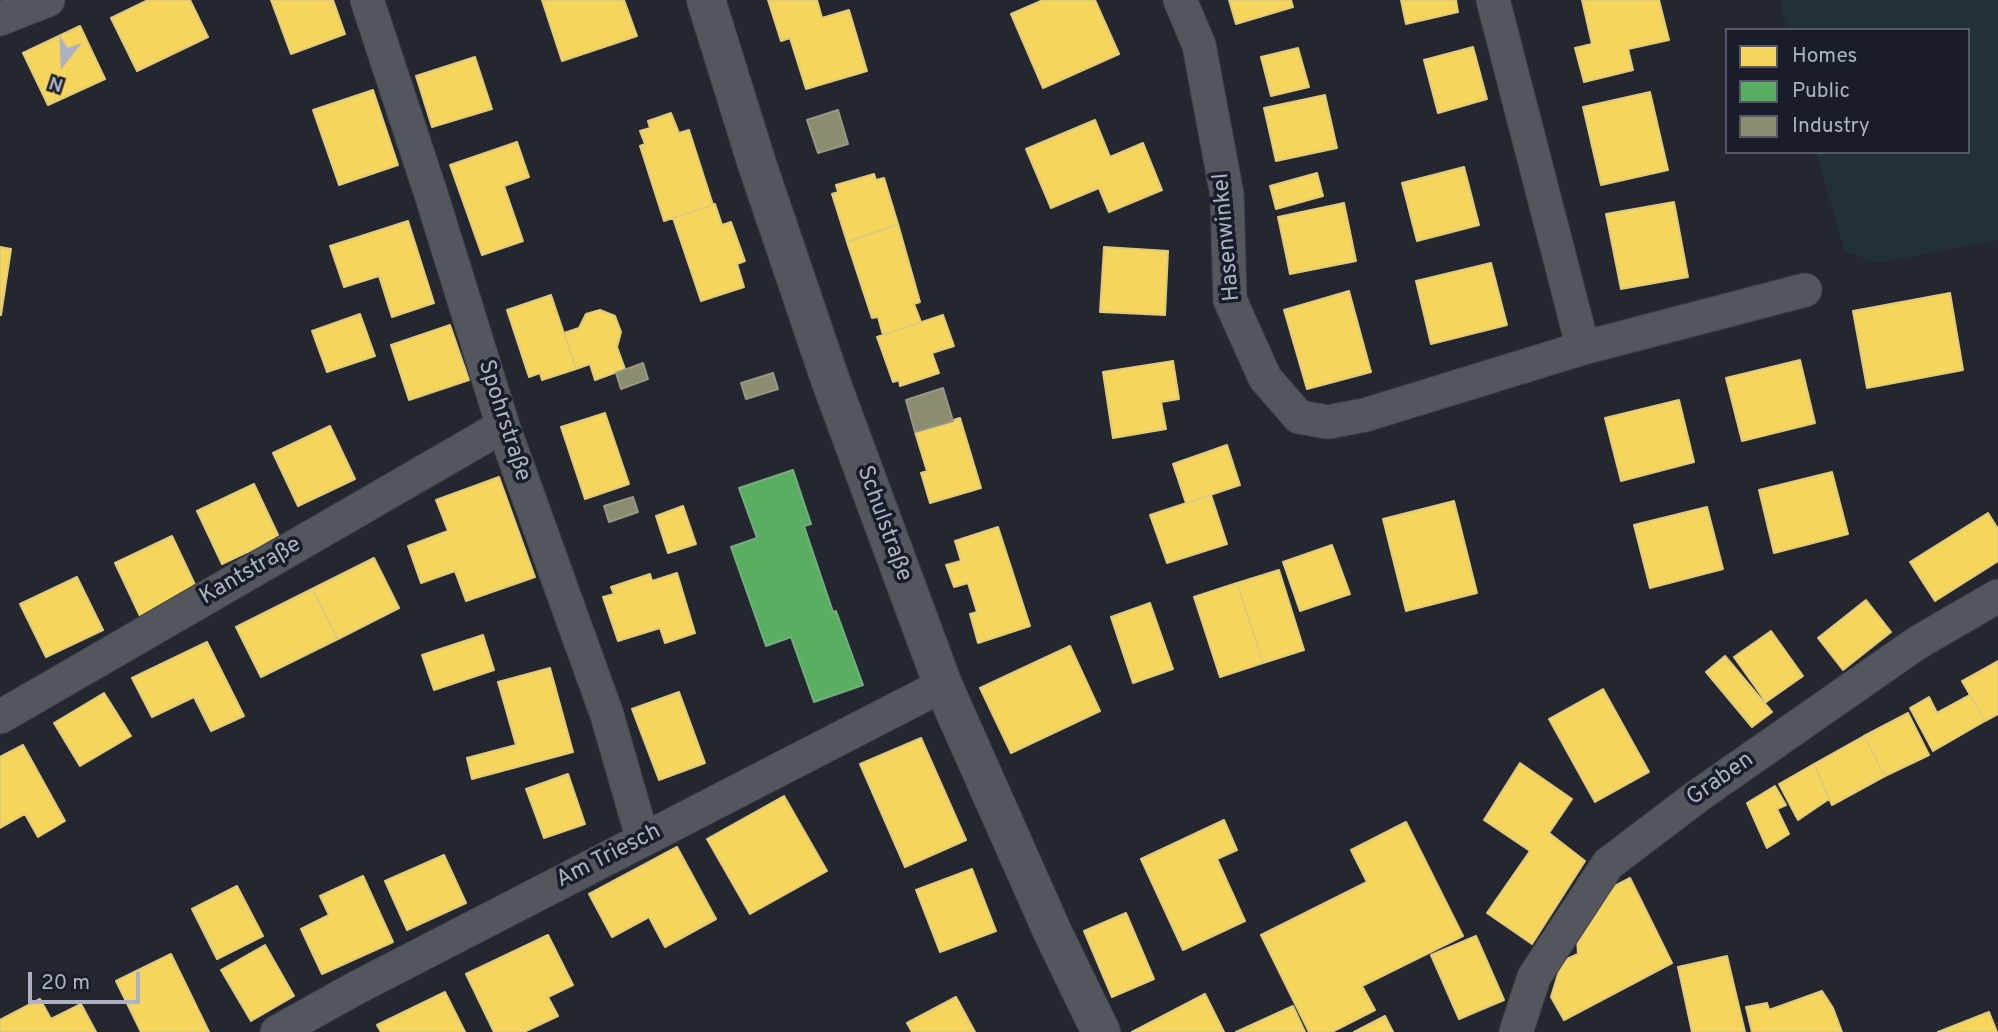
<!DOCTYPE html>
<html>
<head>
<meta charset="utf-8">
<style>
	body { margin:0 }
	#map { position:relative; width:1998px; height:1032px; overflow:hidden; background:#24272f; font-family:Overpass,sans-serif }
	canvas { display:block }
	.legend { position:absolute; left:1725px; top:28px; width:245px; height:126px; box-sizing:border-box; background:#181d29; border:2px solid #535966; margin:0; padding:9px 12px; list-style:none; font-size:21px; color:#acb2c2 }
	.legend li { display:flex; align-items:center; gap:14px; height:35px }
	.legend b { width:35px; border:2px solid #535966 }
	.north { position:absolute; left:28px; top:28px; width:70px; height:70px; -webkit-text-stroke:5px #181d29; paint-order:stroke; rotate:198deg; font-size:19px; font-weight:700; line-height:28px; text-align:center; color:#acb2c2 }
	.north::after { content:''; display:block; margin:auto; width:24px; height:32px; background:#acb2c2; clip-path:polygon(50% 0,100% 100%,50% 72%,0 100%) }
	.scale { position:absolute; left:28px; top:972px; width:112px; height:32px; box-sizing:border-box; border:4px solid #acb2c2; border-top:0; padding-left:9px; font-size:21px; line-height:24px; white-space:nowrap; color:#acb2c2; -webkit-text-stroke:5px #181d29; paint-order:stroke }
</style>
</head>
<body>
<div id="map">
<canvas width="1998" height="1032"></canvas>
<ul class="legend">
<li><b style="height:19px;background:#f6d55c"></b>Homes</li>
<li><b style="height:19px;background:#5aae61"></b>Public</li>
<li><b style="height:19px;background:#8c8c6e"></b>Industry</li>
</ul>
<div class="north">N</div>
<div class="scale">20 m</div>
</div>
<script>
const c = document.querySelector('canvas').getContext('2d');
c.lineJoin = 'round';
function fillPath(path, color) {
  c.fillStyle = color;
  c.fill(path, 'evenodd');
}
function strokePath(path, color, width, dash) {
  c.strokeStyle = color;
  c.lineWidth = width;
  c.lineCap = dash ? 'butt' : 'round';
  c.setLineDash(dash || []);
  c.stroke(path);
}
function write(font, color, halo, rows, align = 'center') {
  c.font = font + ' Overpass,sans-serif';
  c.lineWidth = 7;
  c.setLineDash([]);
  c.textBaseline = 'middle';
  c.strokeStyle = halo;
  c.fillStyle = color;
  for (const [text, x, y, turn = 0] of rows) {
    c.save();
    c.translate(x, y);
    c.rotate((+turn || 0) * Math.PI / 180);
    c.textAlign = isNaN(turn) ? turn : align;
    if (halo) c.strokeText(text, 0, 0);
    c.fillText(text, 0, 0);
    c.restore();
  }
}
const green = new Path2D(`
	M1780 0H1998V240L1878 263 1845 252 1816 152H1968V30H1787Z`);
const homes = new Path2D(`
	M148 0H190L208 37 137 71 111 18Z
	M271 0H333L345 34 291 54Z
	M542 0H624L637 36 562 61Z
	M768 0H817L822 18 849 10 867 71 806 89 790 38 781 41Z
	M1043 0H1095L1119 54 1043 88 1011 14Z
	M1229 0H1291L1293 7 1236 24Z
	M1401 0H1456L1458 12 1406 24Z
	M1582 0H1659L1669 40 1628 49 1633 70 1584 82 1575 48 1592 44Z
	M80 26 105 79 48 105 23 53Z
	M1473 47 1487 99 1438 113 1424 60Z
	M1298 48 1309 87 1271 96 1261 57Z
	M475 57 492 109 432 127 416 76Z
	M373 90 398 165 339 185 313 110Z
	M1650 92 1668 170 1601 185 1583 107Z
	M1325 95 1337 148 1276 161 1264 108Z
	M671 113 679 133 689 130 713 205 664 221 640 146 645 144 640 131 650 128 648 121Z
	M1095 120 1110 157 1143 143 1162 190 1109 212 1099 188 1051 208 1026 149Z
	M517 142 529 177 504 186 523 241 482 255 450 165Z
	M1464 167 1479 225 1417 241 1402 183Z
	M1317 173 1323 196 1276 209 1270 186Z
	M874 174 876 180 884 178 898 224 847 242 832 194 838 192 836 185Z
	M1674 202 1688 277 1621 289 1606 214Z
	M1344 203 1356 261 1290 274 1278 217Z
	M715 204 722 225 731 222 745 261 737 264 744 287 701 301 673 218Z
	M408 221 434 303 392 317 379 276 344 287 330 246Z
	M898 224 920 302 914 304 921 322 883 335 878 317 872 318 847 242Z
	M0 247 11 249 1 315H0Z
	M1104 247 1168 251 1165 315 1100 312Z
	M1491 263 1507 325 1431 344 1416 281Z
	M1349 291 1371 372 1307 389 1284 310Z
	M1950 293 1963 370 1867 388 1853 311Z
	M551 295 576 369 542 380 540 373 529 377 507 310Z
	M600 310 615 316 621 332 617 347 625 369 595 380 590 364 576 369 564 333 579 328 586 314Z
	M360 314 375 356 327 372 312 331Z
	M943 315 954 346 932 353 939 373 900 386 899 380 893 382 877 337Z
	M450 325 469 380 409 400 391 345Z
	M1800 360 1815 423 1742 441 1726 378Z
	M1173 361 1179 399 1161 402 1166 429 1113 438 1103 372Z
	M1679 400 1694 462 1621 481 1605 418Z
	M605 413 629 484 585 499 561 427Z
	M960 418 981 488 930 503 921 473 927 471 915 432Z
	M330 426 355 479 298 506 273 453Z
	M1227 445 1240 485 1186 503 1173 464Z
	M1832 472 1848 534 1774 553 1759 490Z
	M499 477 535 577 466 601 455 571 421 583 408 546 448 531 436 500Z
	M254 484 279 537 222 564 197 511Z
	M1211 495 1227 544 1167 563 1150 515Z
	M1454 501 1477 593 1406 611 1383 519Z
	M683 506 696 544 668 553 656 516Z
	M1707 507 1723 569 1650 588 1634 525Z
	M1988 513 1998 529V561L1935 601 1910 562Z
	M998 527 1030 626 978 643 970 614 977 612 968 583 954 587 946 565 961 561 955 541Z
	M172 536 197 589 140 616 115 563Z
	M1332 545 1350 594 1300 611 1283 562Z
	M374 558 399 608 338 639 312 589Z
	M1279 570 1304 650 1263 663 1237 583Z
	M677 573 695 633 665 643 660 628 618 641 603 597 614 594 611 587 650 574 652 581Z
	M77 577 103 630 46 657 20 604Z
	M1237 583 1263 663 1220 677 1194 597Z
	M312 589 338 639 261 677 236 627Z
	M1866 600 1891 632 1843 670 1818 638Z
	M1150 603 1173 669 1133 683 1111 617Z
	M1771 631 1803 676 1766 702 1734 657Z
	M483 635 494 670 434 690 422 655Z
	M207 642 244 716 211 731 194 697 152 717 132 678Z
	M1070 646 1100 711 1011 753 980 688Z
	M1725 656 1772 712 1752 727 1706 672Z
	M1998 661V714L1985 721 1962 681Z
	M550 668 573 752 472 779 467 758 516 745 498 682Z
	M1603 689 1649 772 1595 802 1549 719Z
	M679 692 705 763 659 780 632 709Z
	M104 693 131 736 80 766 54 723Z
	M1970 695 1985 721 1933 751 1910 708 1929 697 1937 713Z
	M1908 713 1929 755 1885 776 1864 736Z
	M1864 736 1885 776 1832 805 1814 764Z
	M921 738 966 840 905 867 860 764Z
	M23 745 65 821 38 837 25 814 0 828V757Z
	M1520 763 1572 799 1549 833 1585 861 1532 944 1487 913 1530 851 1484 820Z
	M1814 764 1829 799 1798 820 1779 784Z
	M568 774 585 824 544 838 526 789Z
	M1775 786 1786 805 1777 809 1789 834 1767 848 1747 803Z
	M784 796 827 871 750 914 707 839Z
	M1224 820 1237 850 1217 859 1245 921 1183 950 1141 859Z
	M1406 822 1463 936 1362 986 1375 1010 1332 1032H1309L1261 935 1367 882 1351 850Z
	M677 847 716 919 665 947 649 917 612 937 589 894Z
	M444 855 466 903 407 930 385 881Z
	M972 869 996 931 940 952 916 890Z
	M363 876 393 942 322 974 301 929 329 915 320 896Z
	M1630 878 1672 963 1564 1020 1551 997 1562 961 1578 954 1577 938 1609 889Z
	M237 886 263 936 217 959 192 909Z
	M1126 913 1154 979 1112 997 1084 931Z
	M548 935 573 985 548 997 558 1016 524 1032H494L466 974Z
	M1476 936 1504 1000 1459 1019 1431 955Z
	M265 945 294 996 251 1021 221 970Z
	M171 954 209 1032H141L116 981Z
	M1727 956 1745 1032H1692L1678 967Z
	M1822 991 1833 1008 1842 1032H1752L1746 1007 1767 1003 1769 1010Z
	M445 992 465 1032H381L377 1025Z
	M1205 994 1224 1032H1132Z
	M956 997 975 1032H912L907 1023Z
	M40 999 51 1019 81 1004 96 1032H0V1020Z
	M1293 1006 1305 1032H1236Z
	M1989 1012 1997 1032H1938Z
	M1385 1016 1393 1032H1354Z`);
const public = new Path2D(`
	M793 470 811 524 804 526 833 612 836 611 863 685 814 702 791 637 766 646 731 547 757 538 739 488Z`);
const industry = new Path2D(`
	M838 110 848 144 818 153 807 120Z
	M643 363 648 379 621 389 616 373Z
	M773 373 778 389 746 399 741 383Z
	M943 388 953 421 915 432 906 400Z
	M633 497 638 512 609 522 604 506Z`);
const minor = new Path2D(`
	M367 0 432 197 503 426 607 715 643 840
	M1180 0 1199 45 1227 195 1230 300 1265 378 1299 417 1328 422 1365 415 1583 348 1805 290
	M1493 0 1583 348
	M0 19 48 0
	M0 717 503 426
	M277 1032 356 988 943 685
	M1516 1032 1534 977 1608 864 1699 795 1917 643 1998 596`);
const tertiary = new Path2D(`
	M706 0 757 164 831 382 943 685 1053 933 1101 1032`);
const streetNames = [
	["Hasenwinkel",1228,237,-95],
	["Spohrstraße",503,421,72],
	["Schulstraße",883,524,70],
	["Kantstraße",251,572,-30],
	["Graben",1721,780,-35],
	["Am Triesch",609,857,-27]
];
fillPath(green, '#223135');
fillPath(homes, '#f6d55c');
strokePath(homes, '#e0ca7b', 2);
fillPath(public, '#5aae61');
strokePath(public, '#73af7e', 2);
fillPath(industry, '#8c8c6e');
strokePath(industry, '#969787', 2);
strokePath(minor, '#404249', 35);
strokePath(tertiary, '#404249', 40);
strokePath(minor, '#54565e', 33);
strokePath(tertiary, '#54565e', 38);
write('23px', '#acb2c2', '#181d29', streetNames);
</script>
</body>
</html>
